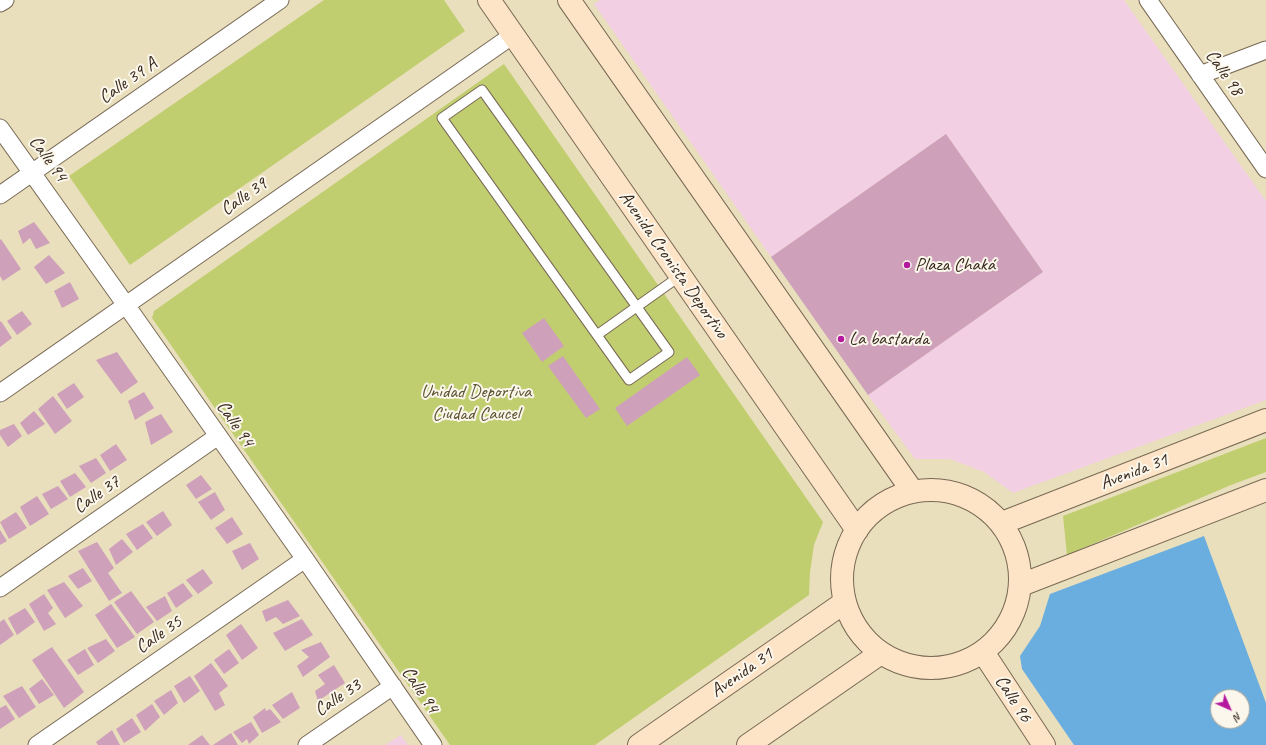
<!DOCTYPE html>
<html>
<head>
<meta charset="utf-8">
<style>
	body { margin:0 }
	#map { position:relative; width:1266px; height:745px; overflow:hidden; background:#e9dfbc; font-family:Caveat,sans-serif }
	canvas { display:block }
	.north { position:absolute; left:1210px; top:689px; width:40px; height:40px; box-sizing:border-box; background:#fbf7ec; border:1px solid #aea59a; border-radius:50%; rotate:135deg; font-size:11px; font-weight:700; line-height:16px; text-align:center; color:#3b2a1e }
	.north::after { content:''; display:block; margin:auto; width:14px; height:18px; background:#b5179e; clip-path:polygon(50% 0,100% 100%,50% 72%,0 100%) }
</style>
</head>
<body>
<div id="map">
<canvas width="1266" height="745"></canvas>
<div class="north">N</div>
</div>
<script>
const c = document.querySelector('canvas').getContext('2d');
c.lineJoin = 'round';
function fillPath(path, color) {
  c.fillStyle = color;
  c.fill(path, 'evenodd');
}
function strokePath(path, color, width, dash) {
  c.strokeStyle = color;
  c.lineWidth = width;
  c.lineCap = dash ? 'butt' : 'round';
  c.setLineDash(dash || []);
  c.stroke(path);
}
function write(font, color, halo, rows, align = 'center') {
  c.font = font + ' Caveat,sans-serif';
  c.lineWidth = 4;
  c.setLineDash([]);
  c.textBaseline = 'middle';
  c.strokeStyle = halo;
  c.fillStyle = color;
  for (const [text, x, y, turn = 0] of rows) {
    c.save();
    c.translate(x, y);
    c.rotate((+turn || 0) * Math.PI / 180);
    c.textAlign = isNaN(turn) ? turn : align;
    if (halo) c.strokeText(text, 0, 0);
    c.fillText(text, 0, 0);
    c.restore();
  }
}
const built = new Path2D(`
	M600 0H1124L1266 201V400L1013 493 984 472 950 459H915L868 395 1043 272 946 134 771 257 594 4Z
	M401 735 408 745H385Z`);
const green = new Path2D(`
	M324 0H444L465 31 130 265 69 176Z
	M504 64 823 522 814 545 810 572 809 595 595 745H450L152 318 154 311Z
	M1266 438V472L1231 485 1067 555 1063 516Z`);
const water = new Path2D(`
	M1204 536 1266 703V745H1074L1022 669 1020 656 1040 626 1050 594ZM1218 697H1242V721H1218Z`);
const building = new Path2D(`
	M946 134 1043 272 868 395 771 257Z
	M34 222 50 243 36 249 30 238 23 244 18 231Z
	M1 239 21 269 3 281 0 276V240Z
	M49 255 65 273 46 284 34 267Z
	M70 282 79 299 62 308 54 291Z
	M22 311 32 324 17 335 7 321Z
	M544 318 564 346 542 362 522 333Z
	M1 321 12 338 0 347V322Z
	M117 352 138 382 121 394 96 360Z
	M563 356 600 409 586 418 548 366Z
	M687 357 700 375 627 426 615 408Z
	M74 383 84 397 67 409 57 394Z
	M144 392 154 408 135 420 128 401Z
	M53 396 72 421 55 434 38 409Z
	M34 411 45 424 28 435 20 423Z
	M161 414 173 432 151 445 145 422Z
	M14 424 22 436 8 447 0 435V430Z
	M116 444 127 460 110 471 100 455Z
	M96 458 106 473 91 483 79 466Z
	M75 473 86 487 70 497 60 481Z
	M201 475 212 489 196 499 186 485Z
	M58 486 68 499 51 509 42 494Z
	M215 492 225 510 211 520 198 502Z
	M37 496 49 514 30 526 20 507Z
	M163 511 172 525 157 536 146 522Z
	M16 512 27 528 9 539 0 522Z
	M232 517 243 534 227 544 215 528Z
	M143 524 153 538 137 550 126 534Z
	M0 530 7 541 0 545Z
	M122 539 133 552 116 565 109 549Z
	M97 542 114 568 108 573 122 593 109 601 78 551Z
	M250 543 259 559 242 570 232 551Z
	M83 568 92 581 78 589 68 576Z
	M203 569 213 583 198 594 186 580Z
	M64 582 83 606 65 618 47 590Z
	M183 583 193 596 176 608 167 593Z
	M131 591 154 622 137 634 114 602Z
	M44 594 53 608 48 613 56 624 44 631 29 604Z
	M165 596 172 611 157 621 146 607Z
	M288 600 300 616 283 624 276 617 266 622 262 611Z
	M111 604 135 637 117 648 95 615Z
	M25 608 35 622 17 635 8 618Z
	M4 619 14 635 0 645V622Z
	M302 619 313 635 285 651 273 633Z
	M241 624 258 648 242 660 226 635Z
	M106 639 115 651 98 663 87 648Z
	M321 642 330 657 303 677 297 666 309 657 301 650Z
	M52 647 84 692 64 708 32 660Z
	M85 649 94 665 78 675 67 660Z
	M229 649 239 663 224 674 214 660Z
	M211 663 228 686 219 693 225 705 215 711 194 676Z
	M334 665 345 683 318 701 315 691 325 684 318 675Z
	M190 676 200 691 184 703 174 686Z
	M42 679 54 695 39 704 29 689Z
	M22 686 36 707 19 718 3 696Z
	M171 690 178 703 164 715 154 701Z
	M292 692 300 708 283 719 272 705Z
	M152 704 160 717 145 731 136 715Z
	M6 705 15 719 0 729V708Z
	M265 708 266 711 270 709 281 722 262 733 253 717Z
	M132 718 141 732 124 743 116 729Z
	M251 722 259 735 249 744 247 739 242 743 233 732Z
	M112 730 120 745H98L96 742Z
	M231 733 238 745H213Z
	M202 735 210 745H188Z`);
const service = new Path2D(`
	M482 90 669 352 629 380 442 118Z
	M597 335 680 276`);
const minor = new Path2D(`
	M1148 0 1266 169
	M0 3 5 0
	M1200 75 1266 50
	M0 128 126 305 305 559 433 745
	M0 195 280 0
	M0 393 513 35
	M0 588 218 436
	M37 745 305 559
	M307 745 393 686`);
const secondary = new Path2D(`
	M489 0 857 530
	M569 0 913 492
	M842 579a89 89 0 1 1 178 0a89 89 0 1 1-178 0Z
	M1002 523 1266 420
	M1021 585 1266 490
	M983 652 1044 745
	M639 745 845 602
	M748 745 881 653`);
const markers = [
	[907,265,4,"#b5179e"],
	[841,339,4,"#b5179e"]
];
const streetNames = [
	["Calle 98",1224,73,55],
	["Calle 39 A",128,81,-35],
	["Calle 94",48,159,54],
	["Calle 39",244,197,-35],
	["Avenida Cronista Deportivo",673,265,55],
	["Calle 94",235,424,55],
	["Avenida 31",1134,472,-21],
	["Calle 37",97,495,-35],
	["Calle 35",159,635,-35],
	["Avenida 31",742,673,-35],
	["Calle 94",420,690,56],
	["Calle 33",338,698,-34],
	["Calle 96",1013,699,57]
];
const poiNames = [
	["Plaza Chaká",915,265],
	["La bastarda",849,339]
];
const parkNames = [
	["Unidad Deportiva",476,392],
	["Ciudad Caucel",476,414]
];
fillPath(built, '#f2cfe2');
fillPath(green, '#c1ce70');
fillPath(water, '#6aaedf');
fillPath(building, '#cea0ba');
strokePath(service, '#786955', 11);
strokePath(minor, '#786955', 19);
strokePath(secondary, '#786955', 24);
strokePath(service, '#fff', 9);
strokePath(minor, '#fff', 17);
strokePath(secondary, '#fee4c6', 22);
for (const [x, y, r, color] of markers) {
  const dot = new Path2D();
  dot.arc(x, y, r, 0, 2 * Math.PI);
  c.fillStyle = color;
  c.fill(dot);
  strokePath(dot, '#fbf7ec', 1.5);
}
write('19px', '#3b2a1e', '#fbf7ec', streetNames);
write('19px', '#3b2a1e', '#fbf7ec', poiNames, 'left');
write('19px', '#5c5332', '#fbf7ec', parkNames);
</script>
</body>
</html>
